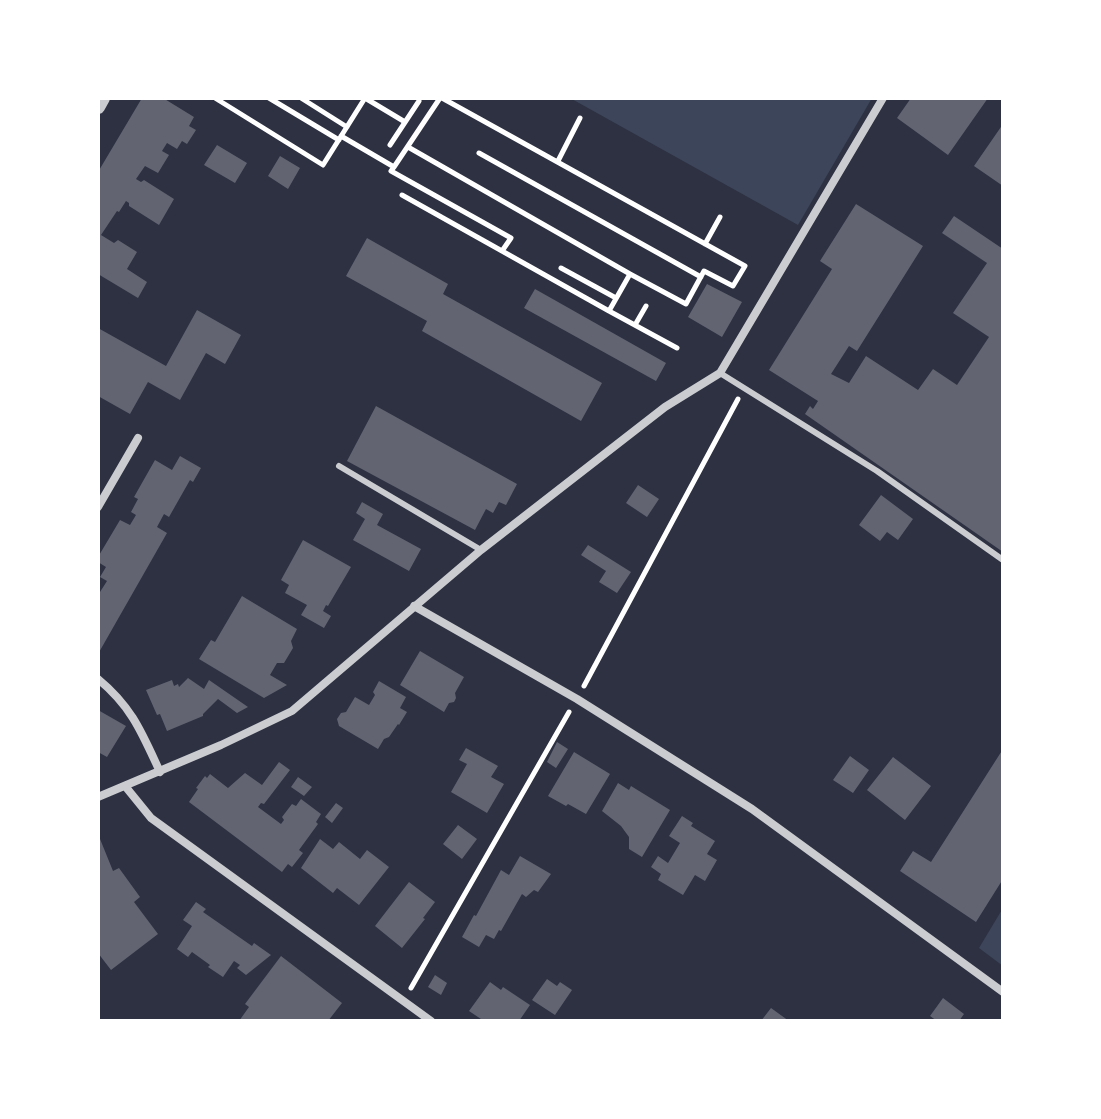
<!DOCTYPE html>
<html>
<head>
<meta charset="utf-8">
<style>
	body { margin:0 }
	#map { position:relative; width:1101px; height:1119px; overflow:hidden; background:#2d3142; font-family:Commissioner,sans-serif }
	canvas { display:block }
	.frame { position:absolute; inset:0; border:100px solid #fff; pointer-events:none }
</style>
</head>
<body>
<div id="map">
<canvas width="1101" height="1119"></canvas>
<div class="frame"></div>
</div>
<script>
const c = document.querySelector('canvas').getContext('2d');
c.lineJoin = 'round';
function fillPath(path, color) {
  c.fillStyle = color;
  c.fill(path, 'evenodd');
}
function strokePath(path, color, width, dash) {
  c.strokeStyle = color;
  c.lineWidth = width;
  c.lineCap = dash ? 'butt' : 'round';
  c.setLineDash(dash || []);
  c.stroke(path);
}
const green = new Path2D(`
	M570 98H872L798 225Z
	M1003 908V966L979 948Z`);
const building = new Path2D(`
	M142 98H163L194 117 189 126 196 130 187 144 182 141 177 149 167 143 162 151 169 155 158 173 145 166 136 179 141 182 144 180 174 199 159 225 129 206V203L126 201 119 212 117 211 101 235 114 243 118 240 137 252 127 269 147 282 138 298 98 274V172Z
	M911 98H988L948 155 897 118Z
	M1003 124V186L974 166Z
	M217 145 247 163 235 183 204 165Z
	M280 156 300 168 288 189 268 176Z
	M856 204 923 246 857 351 849 346 831 374 849 383 866 356 918 390 933 369 957 385 989 337 953 313 987 263 942 233 954 216 1003 249V552L805 414 810 406 813 409 818 401 769 370 832 269 820 261Z
	M367 238 448 284 443 294 602 383 581 421 422 331 427 321 346 276Z
	M707 284 742 302 722 337 688 317Z
	M535 289 666 363 656 381 524 308Z
	M197 310 241 335 225 364 206 353 180 400 148 382 130 414 98 396V328L166 366Z
	M376 406 517 484 506 505 499 502 493 513 486 509 475 530 347 461Z
	M180 456 201 468 193 482 190 480 169 517 164 514 157 527 167 533 98 654V591L100 592 107 581 100 577 106 567 98 562V557L120 520 130 525 136 515 131 512 138 499 134 497 155 460 172 470Z
	M638 485 659 499 647 517 626 503Z
	M881 495 913 519 898 540 887 532 880 541 859 525Z
	M362 502 383 514 377 525 421 549 409 571 353 540 365 519 356 513Z
	M303 540 351 567 328 606 326 605 323 611 331 616 324 628 301 615 307 605 285 593 289 585 281 580Z
	M588 545 631 572 617 593 599 582 606 571 581 555Z
	M242 596 297 629 291 641 293 648 284 663H277L270 675 287 685 264 698 199 659 211 640 215 642Z
	M420 651 464 677 455 693 456 698 454 702 449 703 444 712 400 685Z
	M188 678 204 689 209 680 248 707 237 713 218 699 203 714V716L167 731 160 714 157 715 146 690 172 680 174 686 178 684 179 687Z
	M379 681 406 697 400 708 407 712 399 725 398 724 389 737 384 739 378 749 339 726 337 719 341 713 346 712 355 697 369 705 375 695 373 692Z
	M98 710 126 726 107 757 98 752Z
	M557 742 568 749 556 768 547 762Z
	M466 748 498 766 491 777 504 784 487 813 451 792 467 764 459 760Z
	M1003 749V879L976 922 900 871 913 851 931 862Z
	M574 752 610 774 586 814 568 804 566 806 548 796Z
	M850 756 869 770 853 793 833 780Z
	M893 757 931 786 905 820 867 790Z
	M279 762 290 770 264 804 261 803 258 807 281 824 284 820 282 817 292 804 296 806 301 799 321 814 316 822 318 824 299 850 303 853 292 867 288 864 282 872 189 802 198 789 196 788 205 776 207 778 210 774 228 788 245 773 262 785Z
	M298 777 312 787 304 796 291 787Z
	M618 783 629 790 631 786 670 810 642 857 629 849V837L621 826 602 811Z
	M336 803 343 808 332 823 325 817Z
	M682 816 693 823 691 826 715 841 707 854 717 860 705 881 695 875 683 895 658 880 661 874 651 867 658 856 668 863 680 843 669 836Z
	M458 825 477 839 462 859 443 844Z
	M98 834 113 871 119 868 140 897 134 902 158 934 111 970 98 953Z
	M320 839 333 849 339 842 360 859 367 850 389 867 359 905 337 888 333 893 301 868Z
	M520 856 551 874 538 892 534 890 526 897 522 894 501 931 499 930 494 939 486 935 479 947 462 937 474 915 476 916 501 870 509 875Z
	M409 882 435 902 423 918 425 919 402 948 375 926Z
	M196 902 206 909 203 912 252 946 254 943 271 955 246 975 237 968 240 965 234 961 223 977 208 967 210 965 192 952 188 957 177 949 192 926 183 920Z
	M281 956 342 1003 328 1021H239L249 1007 245 1004Z
	M435 975 447 983 441 995 428 987Z
	M547 979 557 986 560 982 572 990 555 1015 532 1000Z
	M490 982 501 990 503 987 530 1005 519 1021H484L469 1011Z
	M943 998 964 1014 959 1021H937L930 1016Z
	M771 1008 789 1021H761Z`);
const path = new Path2D(`
	M215 98 323 165 365 98
	M269 98 339 140
	M301 98 347 127
	M365 98 405 122
	M442 98 745 266 733 286 704 271 686 304 630 274 609 311 677 348
	M341 136 394 167 440 98
	M390 145 419 101
	M408 147 630 274
	M479 153 701 277
	M558 161 580 118
	M394 167 391 171 511 238 502 251 402 195
	M705 244 720 217
	M502 251 609 311
	M561 268 616 298
	M635 325 646 306
	M584 686 738 399
	M411 988 569 712`);
const service = new Path2D(`
	M720 373 877 471 1003 560
	M339 466 481 550`);
const minor = new Path2D(`
	M98 507 138 438
	M414 606 577 699 752 809 1003 992
	M98 679C132 707 142 733 160 772
	M125 786 151 818 431 1021
	M98 797 221 745 292 711 481 550 665 407 720 373 883 98`);
const tertiary = new Path2D(`
	M98 107 103 98`);
fillPath(green, '#3c4559');
fillPath(building, '#626471');
strokePath(path, '#fff', 5);
strokePath(service, '#caccd0', 6);
strokePath(minor, '#caccd0', 8);
strokePath(tertiary, '#caccd0', 14);
</script>
</body>
</html>
